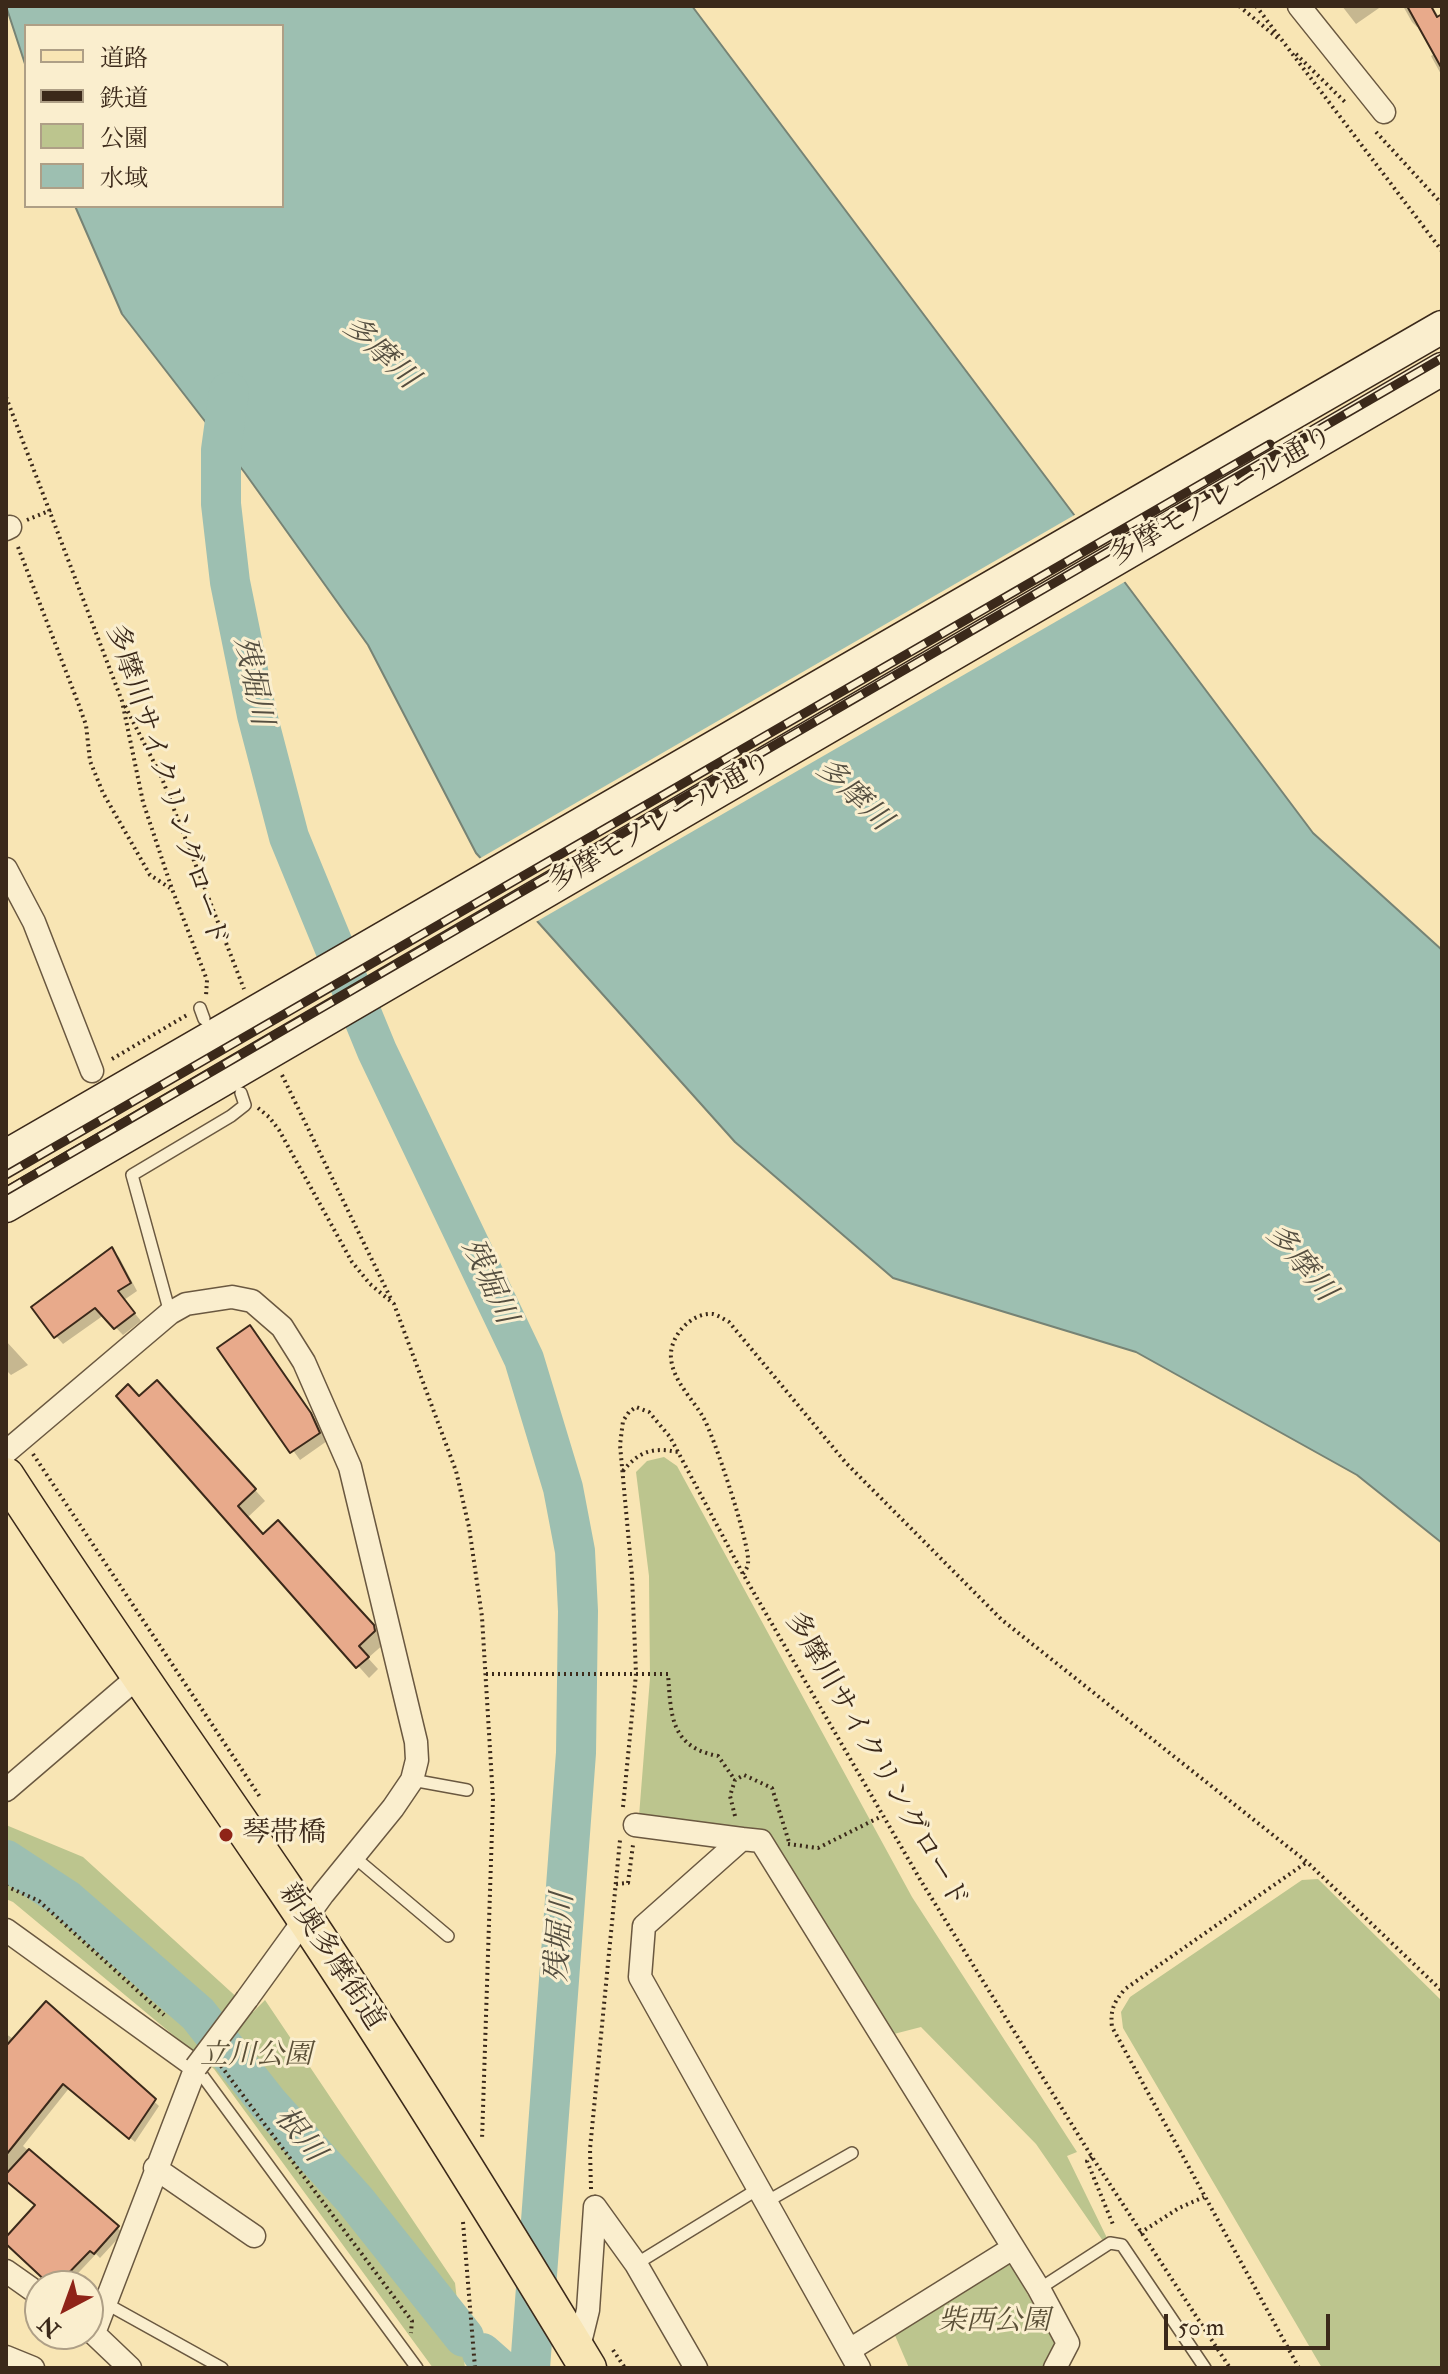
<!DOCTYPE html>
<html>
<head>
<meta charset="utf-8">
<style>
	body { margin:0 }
	#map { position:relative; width:1448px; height:2374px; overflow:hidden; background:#f8e5b4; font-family:"IM FELL Double Pica","Noto Serif JP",serif }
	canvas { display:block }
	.frame { position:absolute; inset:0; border:8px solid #3b291a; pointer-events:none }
	.legend { position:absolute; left:24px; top:24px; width:260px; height:184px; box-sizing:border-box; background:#faeece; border:2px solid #ae9f86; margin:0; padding:10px 14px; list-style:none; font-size:24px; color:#3b291a }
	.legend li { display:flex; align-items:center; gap:16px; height:40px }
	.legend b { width:40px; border:2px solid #ae9f86 }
	.north { position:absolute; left:24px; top:2270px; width:80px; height:80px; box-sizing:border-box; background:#faeece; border:2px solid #ae9f86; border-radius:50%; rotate:221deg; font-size:22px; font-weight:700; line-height:32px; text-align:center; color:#3b291a }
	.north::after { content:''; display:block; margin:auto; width:28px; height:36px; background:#8f2418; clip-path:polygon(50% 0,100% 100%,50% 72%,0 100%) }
	.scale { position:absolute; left:1164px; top:2314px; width:166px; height:36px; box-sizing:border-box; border:4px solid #3b291a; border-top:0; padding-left:10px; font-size:24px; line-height:28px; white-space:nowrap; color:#3b291a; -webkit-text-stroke:6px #faeece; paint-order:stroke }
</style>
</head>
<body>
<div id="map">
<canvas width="1448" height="2374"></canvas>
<div class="frame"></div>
<ul class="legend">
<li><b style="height:10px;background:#f8e5b4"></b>道路</li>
<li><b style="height:10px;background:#3b291a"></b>鉄道</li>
<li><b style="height:22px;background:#bcc58e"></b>公園</li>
<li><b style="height:22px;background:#9dbfb1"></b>水域</li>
</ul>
<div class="north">N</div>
<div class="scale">50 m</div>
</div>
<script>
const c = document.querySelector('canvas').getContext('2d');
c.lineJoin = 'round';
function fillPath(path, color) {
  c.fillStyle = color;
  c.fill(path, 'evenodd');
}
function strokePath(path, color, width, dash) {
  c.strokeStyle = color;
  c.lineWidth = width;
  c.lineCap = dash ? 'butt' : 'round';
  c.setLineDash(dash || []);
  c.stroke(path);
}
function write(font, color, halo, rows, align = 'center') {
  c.font = font + ' "IM FELL Double Pica","Noto Serif JP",serif';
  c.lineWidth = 6;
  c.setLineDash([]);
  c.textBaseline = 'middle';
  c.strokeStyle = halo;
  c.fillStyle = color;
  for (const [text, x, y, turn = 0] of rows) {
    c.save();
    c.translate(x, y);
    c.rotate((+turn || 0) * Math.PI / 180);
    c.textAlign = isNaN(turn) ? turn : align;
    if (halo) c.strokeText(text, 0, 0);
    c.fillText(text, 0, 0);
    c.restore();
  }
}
const green = new Path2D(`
	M664 1457 677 1466 912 1897 1077 2152 1067 2156 1107 2238 1103 2241 1036 2144 921 2027 890 2035 766 1835 639 1816 650 1678 649 1576 636 1472 647 1461Z
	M6 1825 83 1857 253 2012 265 2000 455 2283 465 2368H433L214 2069 13 1902 6 1899Z
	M1318 1879 1442 2001V2368H1322L1123 2028 1121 2012 1130 1997 1302 1880Z
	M1009 2261 1056 2345 1043 2368H909L894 2333Z`);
const water = new Path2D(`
	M6 6H692L1313 833 1442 950V1543L1357 1475 1136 1352 893 1278 735 1142 476 853 368 645 245 473 122 314 75 206H282V26H26V67Z`);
const pier = new Path2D(`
	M1078 513 1128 580 534 923 477 860Z`);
const shadow = new Path2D(`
	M1342 6H1382L1356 24Z
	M1403 6H1432L1442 22V76L1431 56 1436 53 1420 25 1417 27 1412 22Z
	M112 1250 119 1257 137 1291 124 1300 141 1321 123 1335 104 1315 63 1344 56 1336Z
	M250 1328 319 1424 327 1441 300 1460 220 1349Z
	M6 1341 28 1365 11 1375 6 1370Z
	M168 1393 265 1501 247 1518 263 1536 289 1533 384 1638 385 1643 368 1658 378 1669 369 1678 118 1396 139 1398Z
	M46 2004 159 2106 135 2142 70 2087 23 2146 123 2233 100 2258 96 2254 66 2286H54L6 2242 37 2205 6 2180V2034L15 2040Z`);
const river = new Path2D(`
	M229 392 221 450V504L230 582 257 715 289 837 377 1051 524 1359 563 1488 575 1551 578 1611 576 1753 530 2368
	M6 1860 67 1900 198 2014 268 2103 355 2200 464 2337
	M482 2353 499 2368`);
const building = new Path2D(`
	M1407 6H1431L1437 17 1442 14V69Z
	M112 1247 131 1283 118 1291 135 1313 114 1329 95 1308 54 1338 31 1307Z
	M250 1325 311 1413 320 1433 290 1453 217 1348Z
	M157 1380 256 1489 238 1506 263 1534 278 1520 374 1625 375 1631 359 1646 369 1657 356 1668 116 1396 128 1384 139 1396Z
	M46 2001 156 2099 129 2139 63 2084 6 2155V2046Z
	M29 2149 119 2226 94 2254 90 2251 56 2286H51L6 2244V2237L35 2205 6 2181V2174Z`);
const path = new Path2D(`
	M1239 6 1280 40
	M1256 6 1442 251
	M1296 54 1347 104
	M1376 132 1442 204
	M6 397 122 701 143 802 172 889 207 980 206 996
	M27 520 51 510
	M18 547 77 700 86 725 90 761 103 793 150 875 170 888
	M125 706 161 776 244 989
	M112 1059 187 1015
	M282 1075 392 1301
	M258 1108 269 1117 279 1130 352 1262 370 1284 394 1304 456 1471 469 1527 482 1617 493 1799 482 2140
	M33 1454 260 1797
	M623 1471C639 1451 653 1447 678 1452
	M743 1574C745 1571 748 1567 748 1563 751 1547 713 1433 703 1417 692 1398 673 1381 671 1358 669 1337 691 1312 713 1314 718 1315 725 1320 729 1322L846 1463 1002 1620 1307 1862 1442 1991
	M486 1674H668C671 1715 670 1747 718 1756L735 1780
	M623 1807 636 1674 632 1576 620 1445 623 1421 629 1412 636 1407 649 1412 670 1437 743 1574 921 1881 1092 2157 1230 2368
	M735 1816 730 1796 735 1780 744 1775 772 1788 789 1842
	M788 1844 818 1848 882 1816
	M616 1884 628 1883 633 1845
	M6 1886 39 1901 164 2015
	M221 2066 412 2321 411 2333
	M1092 2157 1087 2161 1114 2227
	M591 2189 590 2149 620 1840
	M463 2222 475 2368
	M1140 2233 1179 2208 1204 2197
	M613 2350 625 2368
	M1299 2368 1112 2027C1110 2010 1114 2002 1125 1989L1307 1862`);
const service = new Path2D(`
	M200 1008 204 1019
	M170 1313 132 1175 231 1116 245 1105 241 1093
	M412 1780 467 1790
	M353 1856 448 1936
	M196 2067 417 2368
	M766 2202 852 2153
	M636 2264 758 2189
	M1039 2289 1110 2243 1122 2245 1205 2368
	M105 2303 222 2368`);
const minor = new Path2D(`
	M1299 6 1384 112
	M6 529 10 527
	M6 869 34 922 92 1071
	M6 1452 170 1313 186 1304 232 1297 252 1301 282 1327 304 1362 350 1467 416 1742 417 1760 412 1780 393 1808 323 1894 247 1999
	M6 1790 139 1676
	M635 1825 742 1839 644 1926 640 1977 859 2368
	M742 1839 761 1841 1039 2289 1068 2343 1055 2368
	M6 1930 196 2067 94 2333
	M155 2168 254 2236
	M595 2207 636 2264 696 2368
	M6 2271 40 2295
	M88 2328 130 2368
	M851 2349 1013 2248
	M578 2351 588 2310 595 2207
	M6 2357 33 2368`);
const secondary = new Path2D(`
	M6 1156 1442 327
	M6 1206 1442 369`);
const primary = new Path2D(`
	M6 1476C96 1615 191 1750 284 1887 390 2044 490 2206 588 2368`);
const rail = new Path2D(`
	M6 1175 1270 444
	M6 1191 1442 358`);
const minorBridge = new Path2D(`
	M196 2067 247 1999`);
const markers = [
	[226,1835,8,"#8f2418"]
];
const streetNames = [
	["多摩モノレール通り",1222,497,-30],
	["多摩川サイクリングロード",165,786,72],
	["多摩モノレール通り",661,823,-30],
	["多摩川サイクリングロード",875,1761,60],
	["新奥多摩街道",330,1958,57]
];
const poiNames = [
	["琴帯橋",242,1835]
];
const parkNames = [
	["立川公園",256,2057],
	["柴西公園",994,2323]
];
const waterNames = [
	["多摩川",379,354,43],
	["残堀川",251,681,78],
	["多摩川",852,796,43],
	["多摩川",1299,1264,50],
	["残堀川",487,1282,65],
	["残堀川",562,1938,-86],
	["根川",298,2136,51]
];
fillPath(green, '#bcc58e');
fillPath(water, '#9dbfb1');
strokePath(water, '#768375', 2);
fillPath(pier, '#f8e5b4');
fillPath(shadow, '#0003');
strokePath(river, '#9dbfb1', 40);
fillPath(building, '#e8aa8b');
strokePath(building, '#3b291a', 2);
strokePath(service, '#6a5840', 14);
strokePath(minor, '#6a5840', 25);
strokePath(secondary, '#3b291a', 35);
strokePath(primary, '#3b291a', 39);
strokePath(path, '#3b291a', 4, [2, 4]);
strokePath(service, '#faeece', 11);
strokePath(minor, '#faeece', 22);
strokePath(secondary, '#faeece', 32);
strokePath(primary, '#f8e5b4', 36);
strokePath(rail, '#3b291a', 9);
strokePath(rail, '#faeece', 6, [18]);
strokePath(minorBridge, '#6a5840', 25, []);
strokePath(minorBridge, '#faeece', 22);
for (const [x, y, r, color] of markers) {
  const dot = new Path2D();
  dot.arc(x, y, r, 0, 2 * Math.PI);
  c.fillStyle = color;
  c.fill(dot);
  strokePath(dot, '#faeece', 3);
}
write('28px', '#3b291a', '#faeece', streetNames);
write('28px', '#3b291a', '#faeece', poiNames, 'left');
write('italic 28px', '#5b5037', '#faeece', parkNames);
write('italic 30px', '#544e40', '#faeece', waterNames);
</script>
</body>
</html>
